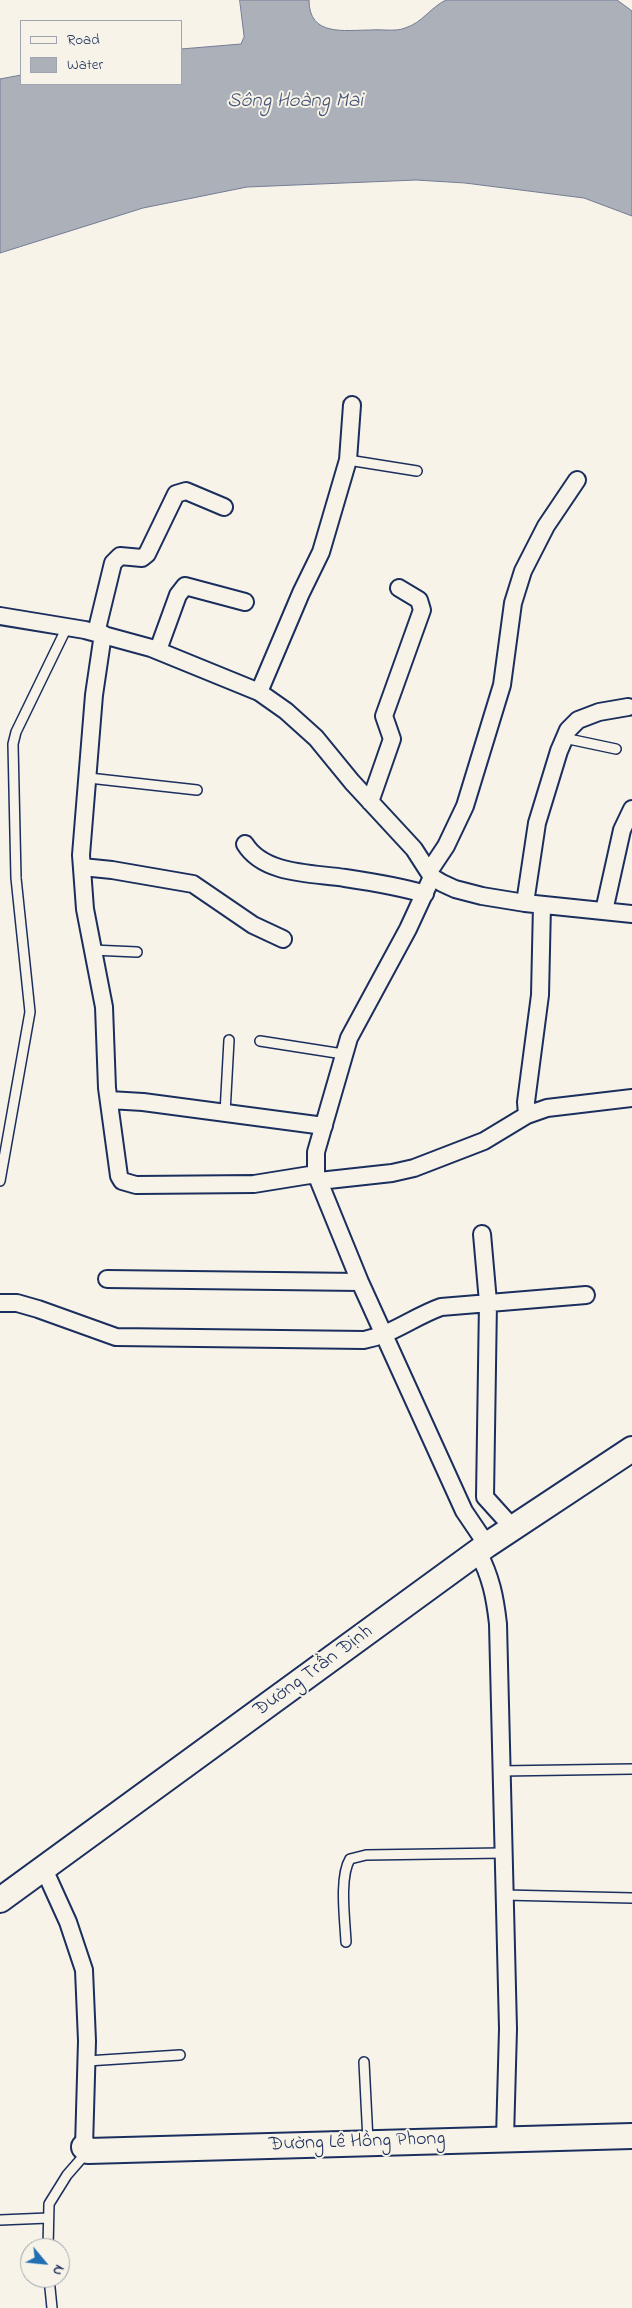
<!DOCTYPE html>
<html>
<head>
<meta charset="utf-8">
<style>
	body { margin:0 }
	#map { position:relative; width:632px; height:2308px; overflow:hidden; background:#f7f3e8; font-family:"Indie Flower",sans-serif }
	canvas { display:block }
	.legend { position:absolute; left:20px; top:20px; width:162px; height:65px; box-sizing:border-box; background:#f7f3e8; border:1px solid #9fa5b1; margin:0; padding:6px 9px; list-style:none; font-size:15px; color:#1b2f5e }
	.legend li { display:flex; align-items:center; gap:10px; height:25px }
	.legend b { width:25px; border:1px solid #9fa5b1 }
	.north { position:absolute; left:20px; top:2238px; width:50px; height:50px; box-sizing:border-box; background:#f7f3e8; border:1px solid #9fa5b1; border-radius:50%; rotate:118deg; font-size:14px; font-weight:700; line-height:20px; text-align:center; color:#1b2f5e }
	.north::after { content:''; display:block; margin:auto; width:18px; height:22px; background:#1f6fb2; clip-path:polygon(50% 0,100% 100%,50% 72%,0 100%) }
</style>
</head>
<body>
<div id="map">
<canvas width="632" height="2308"></canvas>
<ul class="legend">
<li><b style="height:6px;background:#f7f3e8"></b>Road</li>
<li><b style="height:14px;background:#acb0b9"></b>Water</li>
</ul>
<div class="north">N</div>
</div>
<script>
const c = document.querySelector('canvas').getContext('2d');
c.lineJoin = 'round';
function fillPath(path, color) {
  c.fillStyle = color;
  c.fill(path, 'evenodd');
}
function strokePath(path, color, width, dash) {
  c.strokeStyle = color;
  c.lineWidth = width;
  c.lineCap = dash ? 'butt' : 'round';
  c.setLineDash(dash || []);
  c.stroke(path);
}
function write(font, color, halo, rows, align = 'center') {
  c.font = font + ' "Indie Flower",sans-serif';
  c.lineWidth = 4;
  c.setLineDash([]);
  c.textBaseline = 'middle';
  c.strokeStyle = halo;
  c.fillStyle = color;
  for (const [text, x, y, turn = 0] of rows) {
    c.save();
    c.translate(x, y);
    c.rotate((+turn || 0) * Math.PI / 180);
    c.textAlign = isNaN(turn) ? turn : align;
    if (halo) c.strokeText(text, 0, 0);
    c.fillText(text, 0, 0);
    c.restore();
  }
}
const water = new Path2D(`
	M240 0H309C309 37 344 30 371 30 381 29 396 32 405 28 422 23 431 7 446 0H617L632 11V216L584 198 465 183 416 180 247 187 143 208 0 253V79L21 75V84H181V49L241 44 244 37Z`);
const lane = new Path2D(`
	M348 460 417 471
	M564 738 616 749
	M89 778 197 790
	M92 950 137 952
	M260 1041 343 1054
	M225 1113 229 1040
	M0 1181 30 1012 16 878 13 744 16 732 67 627
	M501 1771 632 1769
	M504 1895 632 1898
	M346 1942C345 1920 339 1877 350 1859L366 1855 503 1853
	M87 2061 180 2055
	M364 2062 368 2141
	M0 2220 48 2218
	M48 2248 49 2204 67 2175 88 2151
	M49 2278 52 2308`);
const street = new Path2D(`
	M0 616 85 630 151 648 259 692 286 711 316 738 352 782 414 849 432 877 442 883 455 889 482 896 525 903 632 914
	M96 633 113 563 120 556 142 558 147 554 176 494 186 491 224 507
	M103 634 94 695 81 855 85 909 104 1007 107 1088 119 1176 122 1181 136 1185 254 1184 316 1174
	M158 650 178 595 185 586 245 602
	M259 692 301 593 321 552 348 460 352 405
	M370 802 392 739 384 716 422 610 419 600 399 588
	M245 844C264 875 313 873 345 878 372 882 398 886 425 894
	M82 867 112 870 193 884 253 925 283 939
	M430 870 446 846 465 806 502 685 513 603 523 571 546 526 577 480
	M432 877 408 929 349 1038 316 1152V1174L360 1282 464 1511 487 1545
	M525 903 537 823 559 751 568 730 578 720 599 712 628 707
	M604 911 622 830 632 809
	M109 1100 143 1102 324 1126
	M527 1115 526 1102 540 995 542 905
	M319 1181 392 1173 414 1168 484 1141 527 1115 547 1108 632 1098
	M482 1234 488 1302 485 1497 513 1528
	M107 1279 360 1282
	M0 1303H17L38 1309 116 1337 364 1340C394 1334 413 1317 441 1307L586 1295
	M478 1552C491 1577 495 1597 498 1624L508 2029 505 2138
	M44 1869 68 1922 84 1970 87 2041 84 2147`);
const secondary = new Path2D(`
	M0 1900 487 1545 632 1449
	M84 2147 88 2151 632 2136`);
const streetNames = [
	["Đường Trần Định",314,1672,-36],
	["Đường Lê Hồng Phong",357,2143,-2]
];
const waterNames = [
	["Sông Hoàng Mai",295,103]
];
fillPath(water, '#acb0b9');
strokePath(water, '#727c95', 1);
strokePath(lane, '#1b2f5e', 12);
strokePath(street, '#1b2f5e', 20);
strokePath(secondary, '#1b2f5e', 28);
strokePath(lane, '#f7f3e8', 9);
strokePath(street, '#f7f3e8', 16);
strokePath(secondary, '#f7f3e8', 24);
write('20px', '#1b2f5e', '#f7f3e8', streetNames);
write('italic 21px', '#465679', '#f7f3e8', waterNames);
</script>
</body>
</html>
